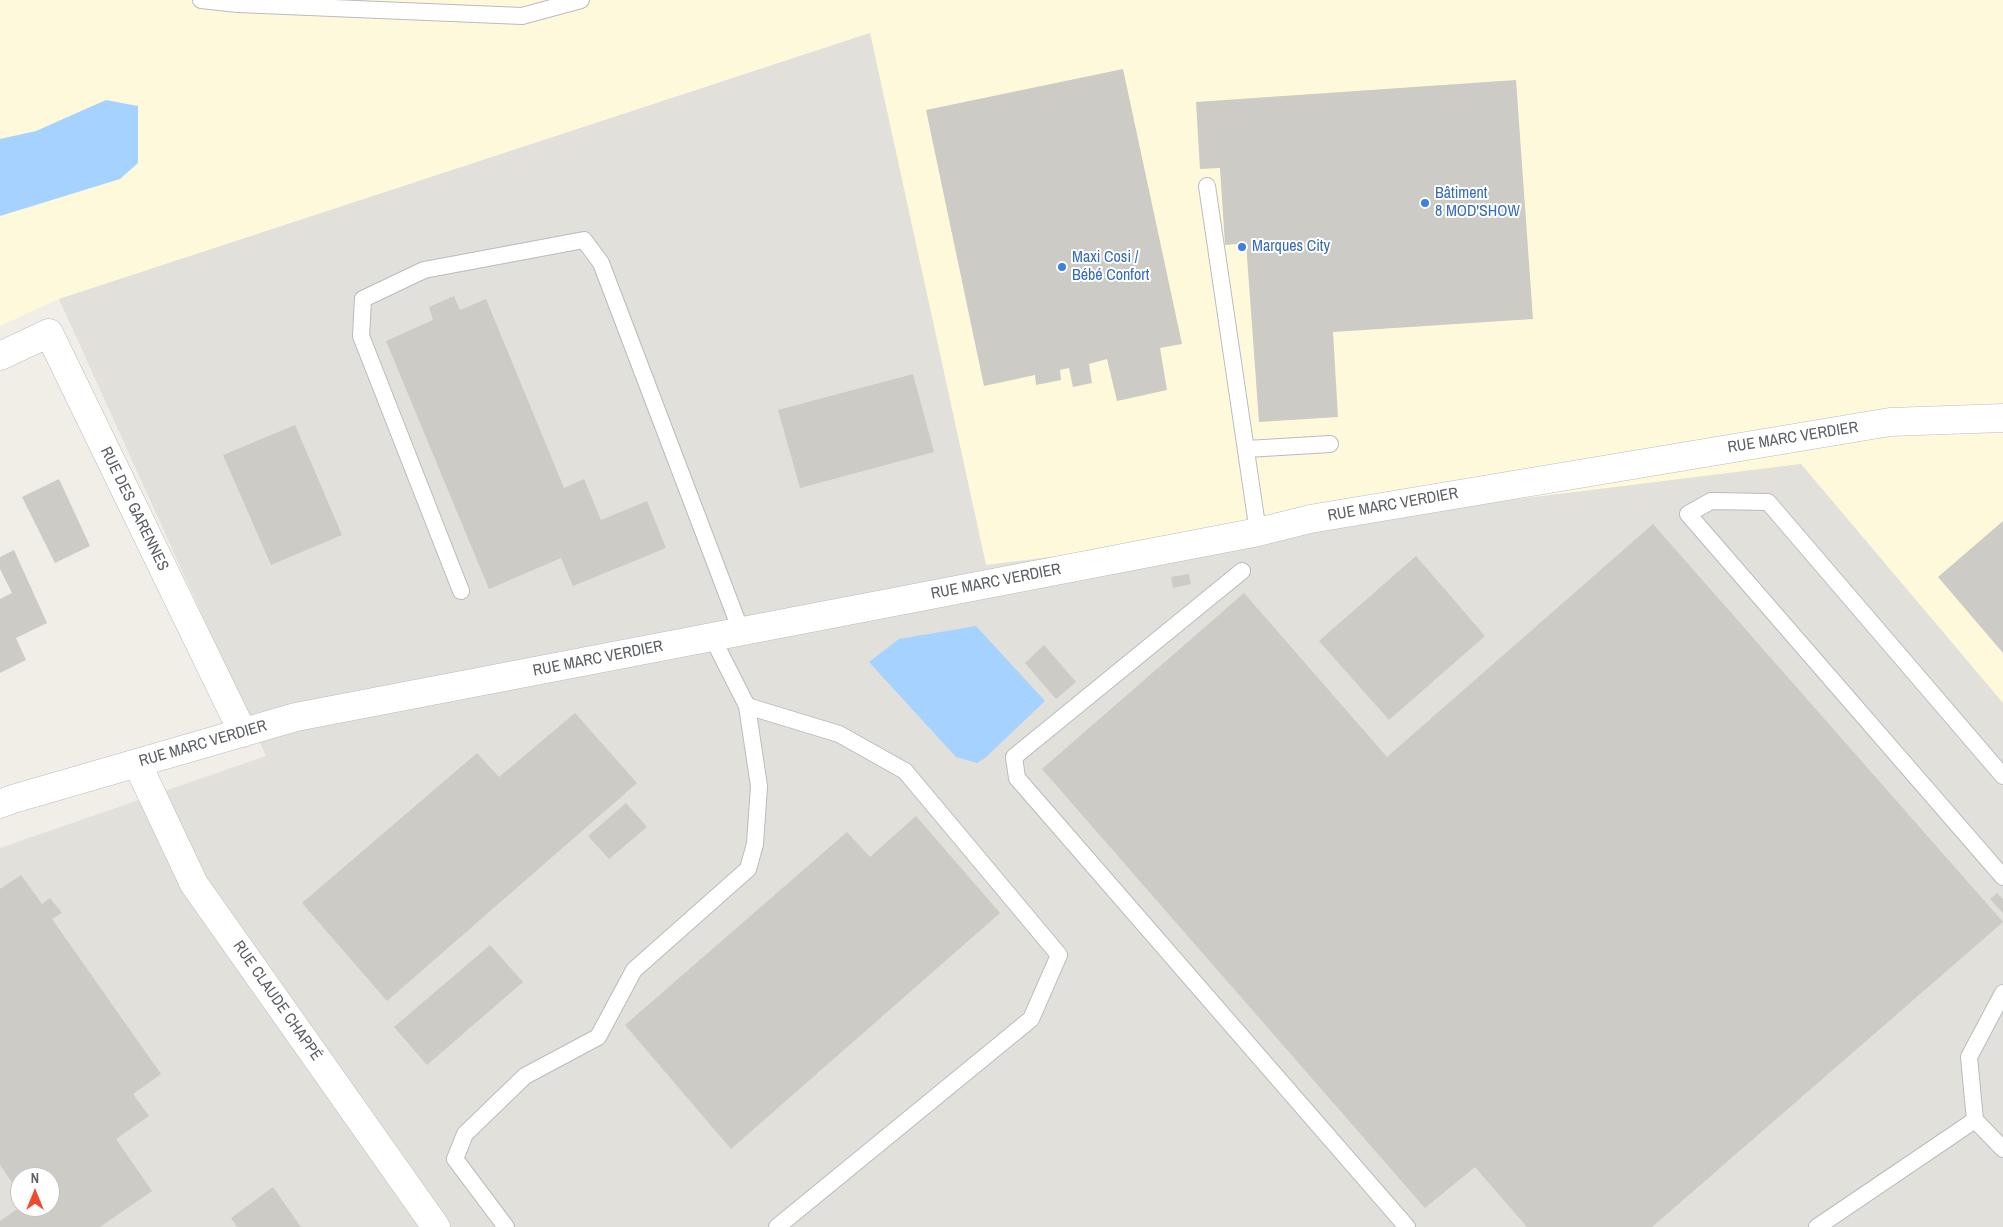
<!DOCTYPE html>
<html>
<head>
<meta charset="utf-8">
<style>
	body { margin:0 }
	#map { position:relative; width:2003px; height:1227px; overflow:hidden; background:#f0eee6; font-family:"Archivo Narrow",sans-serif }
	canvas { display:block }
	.north { position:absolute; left:10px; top:1167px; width:50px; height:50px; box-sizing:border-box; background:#fff; border:1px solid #bec0c2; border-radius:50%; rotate:0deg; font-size:14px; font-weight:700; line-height:20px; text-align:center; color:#5d6166 }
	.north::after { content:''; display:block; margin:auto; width:18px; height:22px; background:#ef4a2d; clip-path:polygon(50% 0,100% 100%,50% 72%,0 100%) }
</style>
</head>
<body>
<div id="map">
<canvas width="2003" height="1227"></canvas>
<div class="north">N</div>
</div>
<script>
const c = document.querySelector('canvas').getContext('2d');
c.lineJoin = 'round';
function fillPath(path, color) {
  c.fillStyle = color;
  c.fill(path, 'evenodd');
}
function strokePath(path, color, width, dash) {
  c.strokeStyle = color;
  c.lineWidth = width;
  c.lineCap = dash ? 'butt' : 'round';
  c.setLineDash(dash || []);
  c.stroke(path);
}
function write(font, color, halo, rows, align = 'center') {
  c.font = font + ' "Archivo Narrow",sans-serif';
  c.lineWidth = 4;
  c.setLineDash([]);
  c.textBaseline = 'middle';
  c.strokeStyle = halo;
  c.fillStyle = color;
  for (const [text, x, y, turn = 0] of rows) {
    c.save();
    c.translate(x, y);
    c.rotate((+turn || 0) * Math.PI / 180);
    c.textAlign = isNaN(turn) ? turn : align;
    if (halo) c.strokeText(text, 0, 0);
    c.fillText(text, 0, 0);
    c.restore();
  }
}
const commercial = new Path2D(`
	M0 0H2003V703L1801 464 986 565 870 33 59 299 0 326Z`);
const industrial = new Path2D(`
	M870 33 986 565 1801 464 2003 703V1227H0V848L266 756 59 299ZM20 1177H50V1207H20Z`);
const water = new Path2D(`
	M106 100 138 106V163L120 179 0 216V139L36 131Z
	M976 626 1045 701 985 758 977 763 956 757 869 662 899 639Z`);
const building = new Path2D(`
	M1123 69 1182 344 1160 348 1167 390 1117 401 1107 359 1089 364 1092 383 1073 387 1069 368 1060 370 1061 380 1036 385 1035 375 984 386 926 110Z
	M1516 80 1533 319 1333 332 1338 417 1259 422 1246 243 1225 245 1220 168 1200 169 1196 102Z
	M454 296 460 310 486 299 564 488 584 479 601 520 647 501 666 548 573 586 561 558 489 589 386 341 433 320 429 307Z
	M913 374 934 452 800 488 778 410Z
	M295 425 342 535 271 565 223 455Z
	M59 479 90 546 55 563 22 497Z
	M2003 521V653L1938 577Z
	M1653 524 2003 922 1652 1227H1527L1475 1167 1425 1208 1042 769 1244 593 1387 757Z
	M14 550 47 623 16 638 26 660 0 673V599L12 593 0 569V557Z
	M1416 556 1485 636 1389 720 1319 641Z
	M1189 574 1191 584 1173 588 1171 577Z
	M1044 645 1076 682 1056 699 1025 663Z
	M575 713 637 783 387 1001 302 903 477 753 499 777Z
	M626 803 647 827 609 859 588 836Z
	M916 816 1000 913 731 1149 625 1025 847 832 870 857Z
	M21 875 42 904 50 898 62 913 52 919 161 1074 133 1094 149 1116 116 1139 152 1191 100 1227H0V1221L20 1207H50V1177H20V1194L0 1165V889Z
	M1997 893 2003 899V913L1990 899Z
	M490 945 523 982 427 1065 394 1027Z
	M273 1187 301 1227H237L231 1218Z`);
const lane = new Path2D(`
	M201 0 238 4 522 16 581 0
	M1207 186 1258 532
	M1247 449 1330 444
	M1242 571 1014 757 1017 778 1407 1227
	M461 591 361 336 363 299 424 270 584 240 601 263 741 631
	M747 706 839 734 905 771 1059 955 1031 1019 777 1227
	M2003 776 1768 502 1711 501 1688 514 2003 877
	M1975 1120 1969 1057 2003 993
	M506 1227 455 1159 465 1134 525 1076 598 1037 634 970 748 869 755 844 759 786 747 706 712 637
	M1817 1227 1975 1120 2003 1149`);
const street = new Path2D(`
	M0 356 49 333 243 733
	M137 763 194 884 436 1227
	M0 804 13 799 296 717 1258 532 1310 519 1890 422 2003 418`);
const markers = [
	[1425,203,5,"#3f7fe0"],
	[1242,247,5,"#3f7fe0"],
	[1062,267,5,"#3f7fe0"]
];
const shopNames = [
	["Bâtiment",1435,194],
	["8 MOD'SHOW",1435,212],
	["Marques City",1252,247],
	["Maxi Cosi /",1072,258],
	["Bébé Confort",1072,276]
];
const streetNames = [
	["RUE MARC VERDIER",1793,438,-9],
	["RUE MARC VERDIER",1393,505,-10],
	["RUE DES GARENNES",134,509,64],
	["RUE MARC VERDIER",996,582,-11],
	["RUE MARC VERDIER",598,659,-11],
	["RUE MARC VERDIER",203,744,-16],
	["RUE CLAUDE CHAPPÉ",277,1001,55]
];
fillPath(commercial, '#fff9dc');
fillPath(industrial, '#e1e0da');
fillPath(water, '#a6d2ff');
fillPath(building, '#cdcbc5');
strokePath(lane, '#b8bbc0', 18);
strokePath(street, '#b8bbc0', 29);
strokePath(lane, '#fff', 16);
strokePath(street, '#fff', 28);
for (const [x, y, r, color] of markers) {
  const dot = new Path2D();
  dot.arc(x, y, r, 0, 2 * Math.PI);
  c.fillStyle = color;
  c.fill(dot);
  strokePath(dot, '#fff', 2);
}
write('16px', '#366cbe', '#fff', shopNames, 'left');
write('16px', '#5d6166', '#fff', streetNames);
</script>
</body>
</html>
